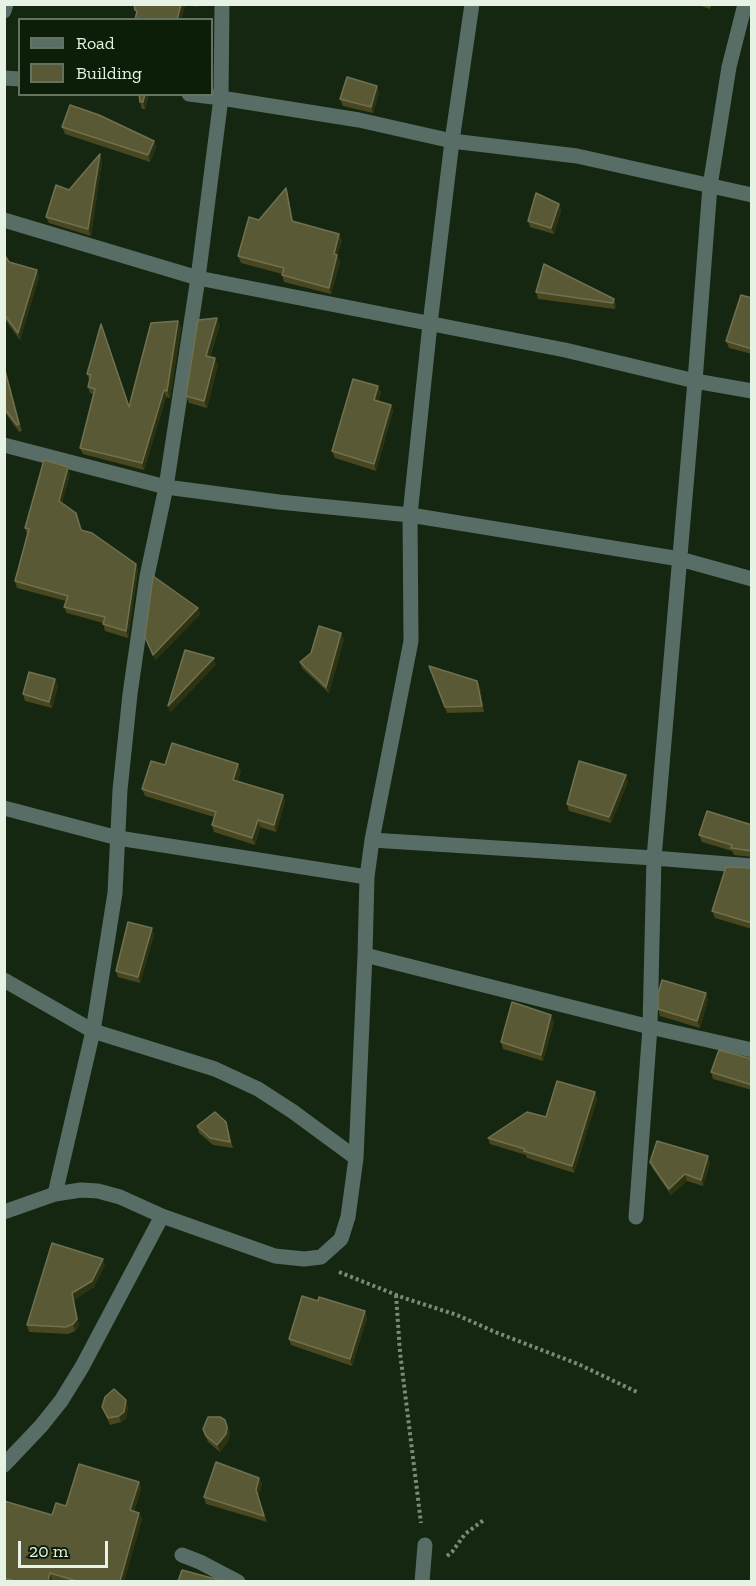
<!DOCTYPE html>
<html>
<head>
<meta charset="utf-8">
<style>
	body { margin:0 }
	#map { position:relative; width:756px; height:1586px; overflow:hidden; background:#152710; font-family:"Zilla Slab",serif }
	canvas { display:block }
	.frame { position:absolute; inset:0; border:6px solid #e6f2e3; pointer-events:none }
	.legend { position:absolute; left:18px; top:18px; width:195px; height:78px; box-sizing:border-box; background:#0c1e07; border:2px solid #63735f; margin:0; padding:8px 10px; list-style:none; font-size:18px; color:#e6f2e3 }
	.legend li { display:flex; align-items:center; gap:12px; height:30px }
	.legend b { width:30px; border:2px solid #63735f }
	.scale { position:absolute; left:18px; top:1541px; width:90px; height:27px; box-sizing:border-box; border:3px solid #e6f2e3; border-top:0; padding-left:8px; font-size:18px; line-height:21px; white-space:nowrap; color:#e6f2e3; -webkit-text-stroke:4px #0c1e07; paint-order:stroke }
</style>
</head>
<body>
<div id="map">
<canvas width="756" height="1586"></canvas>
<div class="frame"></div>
<ul class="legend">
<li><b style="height:8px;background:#586d66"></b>Road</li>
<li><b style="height:16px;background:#5a5935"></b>Building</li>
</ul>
<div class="scale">20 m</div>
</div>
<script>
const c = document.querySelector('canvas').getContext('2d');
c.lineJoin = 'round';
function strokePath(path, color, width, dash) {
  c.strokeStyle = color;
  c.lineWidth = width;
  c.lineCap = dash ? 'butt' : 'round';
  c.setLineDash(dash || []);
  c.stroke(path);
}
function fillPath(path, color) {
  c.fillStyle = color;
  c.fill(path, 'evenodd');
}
const path = new Path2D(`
	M339 1272 404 1298 457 1315 495 1332 578 1364 637 1392
	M396 1295 400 1352 421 1523
	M447 1556 452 1552 465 1534 485 1519`);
const lane = new Path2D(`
	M182 1555 200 1562 238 1582`);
const street = new Path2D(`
	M4 11 6 4
	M4 78 20 79
	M189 94 221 98 359 120 452 141 577 156 752 195
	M4 220 198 278 565 350 695 381 752 391
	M4 445 166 487 279 502 410 515 680 559 752 579
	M4 808 118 838 367 877
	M372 840 654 858 752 866
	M365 955 650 1027 752 1050
	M4 980 93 1031 215 1069 258 1089 292 1111 356 1158
	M55 1194 93 1031 115 893 120 790 130 694 147 576 166 487 198 278 221 98 222 4
	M4 1212 55 1194 81 1190 98 1191 120 1197 162 1216 275 1256 304 1259 321 1257 341 1239 348 1217 356 1158 365 955 367 877 372 840 411 641 410 515 430 324 452 141 472 4
	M636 1217 650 1027 654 858 695 381 710 186 729 67 745 4
	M4 1465 41 1426 61 1401 82 1367 162 1216
	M422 1582 425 1545`);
const wall = new Path2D(`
	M187 4H198L197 7Z
	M695 4H712L710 9Z
	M377 86 379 93 373 113 343 106 340 99Z
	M139 94H149L145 109H142L140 102Z
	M62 127 154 141 156 147 150 162 65 134Z
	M102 160 91 236 49 223 46 217 69 190Z
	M286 188 288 195 293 221 342 240 337 256 340 262 331 294 284 282 282 274 241 263 238 256 259 220Z
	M559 204 561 211 554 234 530 227 528 221Z
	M4 254 9 262 37 270 39 277 20 340 4 318Z
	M536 292 614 299 616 305 615 309 538 299Z
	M752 298V354L729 348 726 341Z
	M178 321 181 328 170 398 166 397 144 470 83 454 80 448 93 394 90 393 88 387 89 380 87 374 101 324 129 407Z
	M220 325 210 357 218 365 207 408 189 403 186 396Z
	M4 364 22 431 19 432 4 411Z
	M378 386 381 393 378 401 391 405 393 411 376 471 335 458 332 451Z
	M70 474 62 503 81 530 136 564 138 570 128 638 105 631 103 623 67 613 64 607 66 601 17 588 15 581 27 534 25 528Z
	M344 639 329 693 302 668 300 662Z
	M429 666 477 681 480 688 484 712 447 713Z
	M55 679 58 686 52 708 25 701 23 694Z
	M165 765 241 770 238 781 283 795 285 802 276 832 260 827 255 845 214 832 212 825 214 817 145 796 142 789Z
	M628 782 611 823 569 811 567 804Z
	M752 825V857L734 855 732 851 702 842 699 835Z
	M752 868V929L715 918 712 911Z
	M154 935 140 983 118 977 116 971Z
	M706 993 708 1000 700 1028 660 1016 658 1009Z
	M554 1022 543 1061 503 1049 501 1042Z
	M752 1059V1090L713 1079 711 1072Z
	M595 1092 597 1099 574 1173 527 1158 526 1155 490 1144 488 1138 546 1117Z
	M197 1126 228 1129 233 1148 213 1145 199 1133Z
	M650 1162 710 1163 703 1186 687 1181 671 1195 653 1169Z
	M105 1265 94 1287 74 1300 79 1326 75 1331 68 1334 29 1332 27 1325Z
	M365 1311 367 1318 352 1366 291 1345 289 1339Z
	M126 1400 128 1407 126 1419 121 1422 110 1425 102 1407Z
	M225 1420 230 1433 228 1441 220 1452 208 1442 203 1429Z
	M259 1478 262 1484 258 1496 267 1522 206 1504 204 1497Z
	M139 1482 141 1489 134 1511 142 1519 124 1581H58L52 1580V1581H4V1501L52 1515 66 1506Z`);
const shadedWall = new Path2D(`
	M181 4H186L181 20H177Z
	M377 86 379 93 373 113 371 107Z
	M145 94H149L145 109 143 102Z
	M154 141 156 147 150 162 148 155Z
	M100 154 102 160 91 236 88 229Z
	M286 188 288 195 294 227 292 221Z
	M559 204 561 211 554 234 551 228Z
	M339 234 342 240 337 256 340 262 331 294 329 288 334 254Z
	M37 270 39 277 20 340 18 333Z
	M614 299 616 305 615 309 613 303Z
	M217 318 220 325 208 362 206 356Z
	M178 321 181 328 170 398 167 391Z
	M215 358 218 365 207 408 204 401Z
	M4 364 22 431 4 367Z
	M378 386 381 393 377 406 374 400Z
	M164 390 166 397 144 470 142 463Z
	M391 405 393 411 376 471 374 464Z
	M68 467 70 474 61 507 59 501Z
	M136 564 138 570 128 638 126 631Z
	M198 608 201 614 155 661 153 655Z
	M341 633 344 639 329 693 326 687Z
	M214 658 216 665 170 713 168 706Z
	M55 679 58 686 52 708 49 702Z
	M477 681 480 688 484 712 482 706Z
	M238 764 241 770 236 787 233 780Z
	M626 775 628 782 611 823 609 817Z
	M283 795 285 802 276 832 274 825Z
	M258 820 260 827 255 845 252 838Z
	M152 928 154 935 140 983 138 977Z
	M706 993 708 1000 700 1028 697 1021Z
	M551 1015 554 1022 543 1061 541 1055Z
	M595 1092 597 1099 574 1173 572 1166Z
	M708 1156 710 1163 703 1186 701 1180Z
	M685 1174 687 1181 671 1195 669 1189Z
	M103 1259 105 1265 94 1287 74 1300 79 1326 75 1331 73 1324 72 1293Z
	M365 1311 367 1318 352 1366 350 1359Z
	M126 1400 128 1407 126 1419 121 1422 119 1416Z
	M227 1427 230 1433 228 1441 220 1452 217 1445Z
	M259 1478 262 1484 258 1496 267 1522 256 1490Z
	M139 1482 141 1489 132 1517 130 1510Z
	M139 1513 142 1519 124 1581H120Z
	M50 1573 52 1580V1581H48Z`);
const building = new Path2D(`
	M134 4H181L177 20H135L137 11 135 10Z
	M347 77 377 86 371 107 340 99Z
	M139 94H145L143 102H140Z
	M70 105 99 115 154 141 148 155 62 127Z
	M100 154 88 229 46 217 56 185 69 190Z
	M286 188 292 221 339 234 334 254 337 255 329 288 282 275 284 268 238 256 249 217 259 220Z
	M536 193 559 204 551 228 528 221Z
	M4 254 9 262 37 270 18 333 4 314Z
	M544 264 614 299 613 303 536 292Z
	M741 295 752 298V349L726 341Z
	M217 318 206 356 215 358 204 401 186 396 198 320Z
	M178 321 167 391 164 390 142 463 80 448 95 389 88 387 91 375 87 374 101 324 129 407 151 323Z
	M4 367 19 424 17 425 4 408Z
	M353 379 378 386 374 400 391 405 374 464 332 451Z
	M44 460 68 467 59 501 76 513 81 530 92 533 136 564 126 631 103 624 105 617 64 607 68 596 15 581 29 529 25 528Z
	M153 576 198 608 153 655 145 637Z
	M319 626 341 633 326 687 300 662 311 653Z
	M185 650 214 658 168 706Z
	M429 666 477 681 482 706 445 707Z
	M29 672 55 679 49 702 23 694Z
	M172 743 238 764 233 780 283 795 274 825 258 820 252 838 212 825 216 812 142 789 151 761 165 765Z
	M579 761 626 775 609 817 567 804Z
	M707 811 752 825V851L731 848 732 845 699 835Z
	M726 867 752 868V923L712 911Z
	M128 922 152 928 138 977 116 971Z
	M662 980 706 993 697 1021 658 1009V994Z
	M512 1002 551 1015 541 1055 501 1042Z
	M719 1050 752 1059V1085L711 1072Z
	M557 1081 595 1092 572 1166 524 1151 525 1149 488 1138 527 1112 546 1117Z
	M215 1112 226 1122 230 1142 210 1138 197 1126Z
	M657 1141 708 1156 701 1180 685 1174 669 1189 650 1162Z
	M52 1243 103 1259 92 1281 72 1293 77 1319 73 1324 66 1327 27 1325Z
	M302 1296 318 1301 319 1297 365 1311 350 1359 289 1339Z
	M114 1389 126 1400 124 1412 119 1416 108 1418 102 1407 105 1397Z
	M208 1417H220L225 1420 227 1427 226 1434 217 1445 206 1436 203 1429Z
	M216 1462 259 1478 256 1490 264 1516 204 1497Z
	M79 1464 139 1482 130 1510 139 1513 120 1581H77L50 1573 48 1581H15L4 1578V1501L52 1515 56 1503 66 1506Z
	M182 1570 223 1581H178Z`);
strokePath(path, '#7a8a76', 4, [3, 3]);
strokePath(lane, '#586d66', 15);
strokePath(street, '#586d66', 15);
fillPath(wall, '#494720');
fillPath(shadedWall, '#2d3211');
fillPath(building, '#5a5935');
strokePath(building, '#707150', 1.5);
</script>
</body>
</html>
